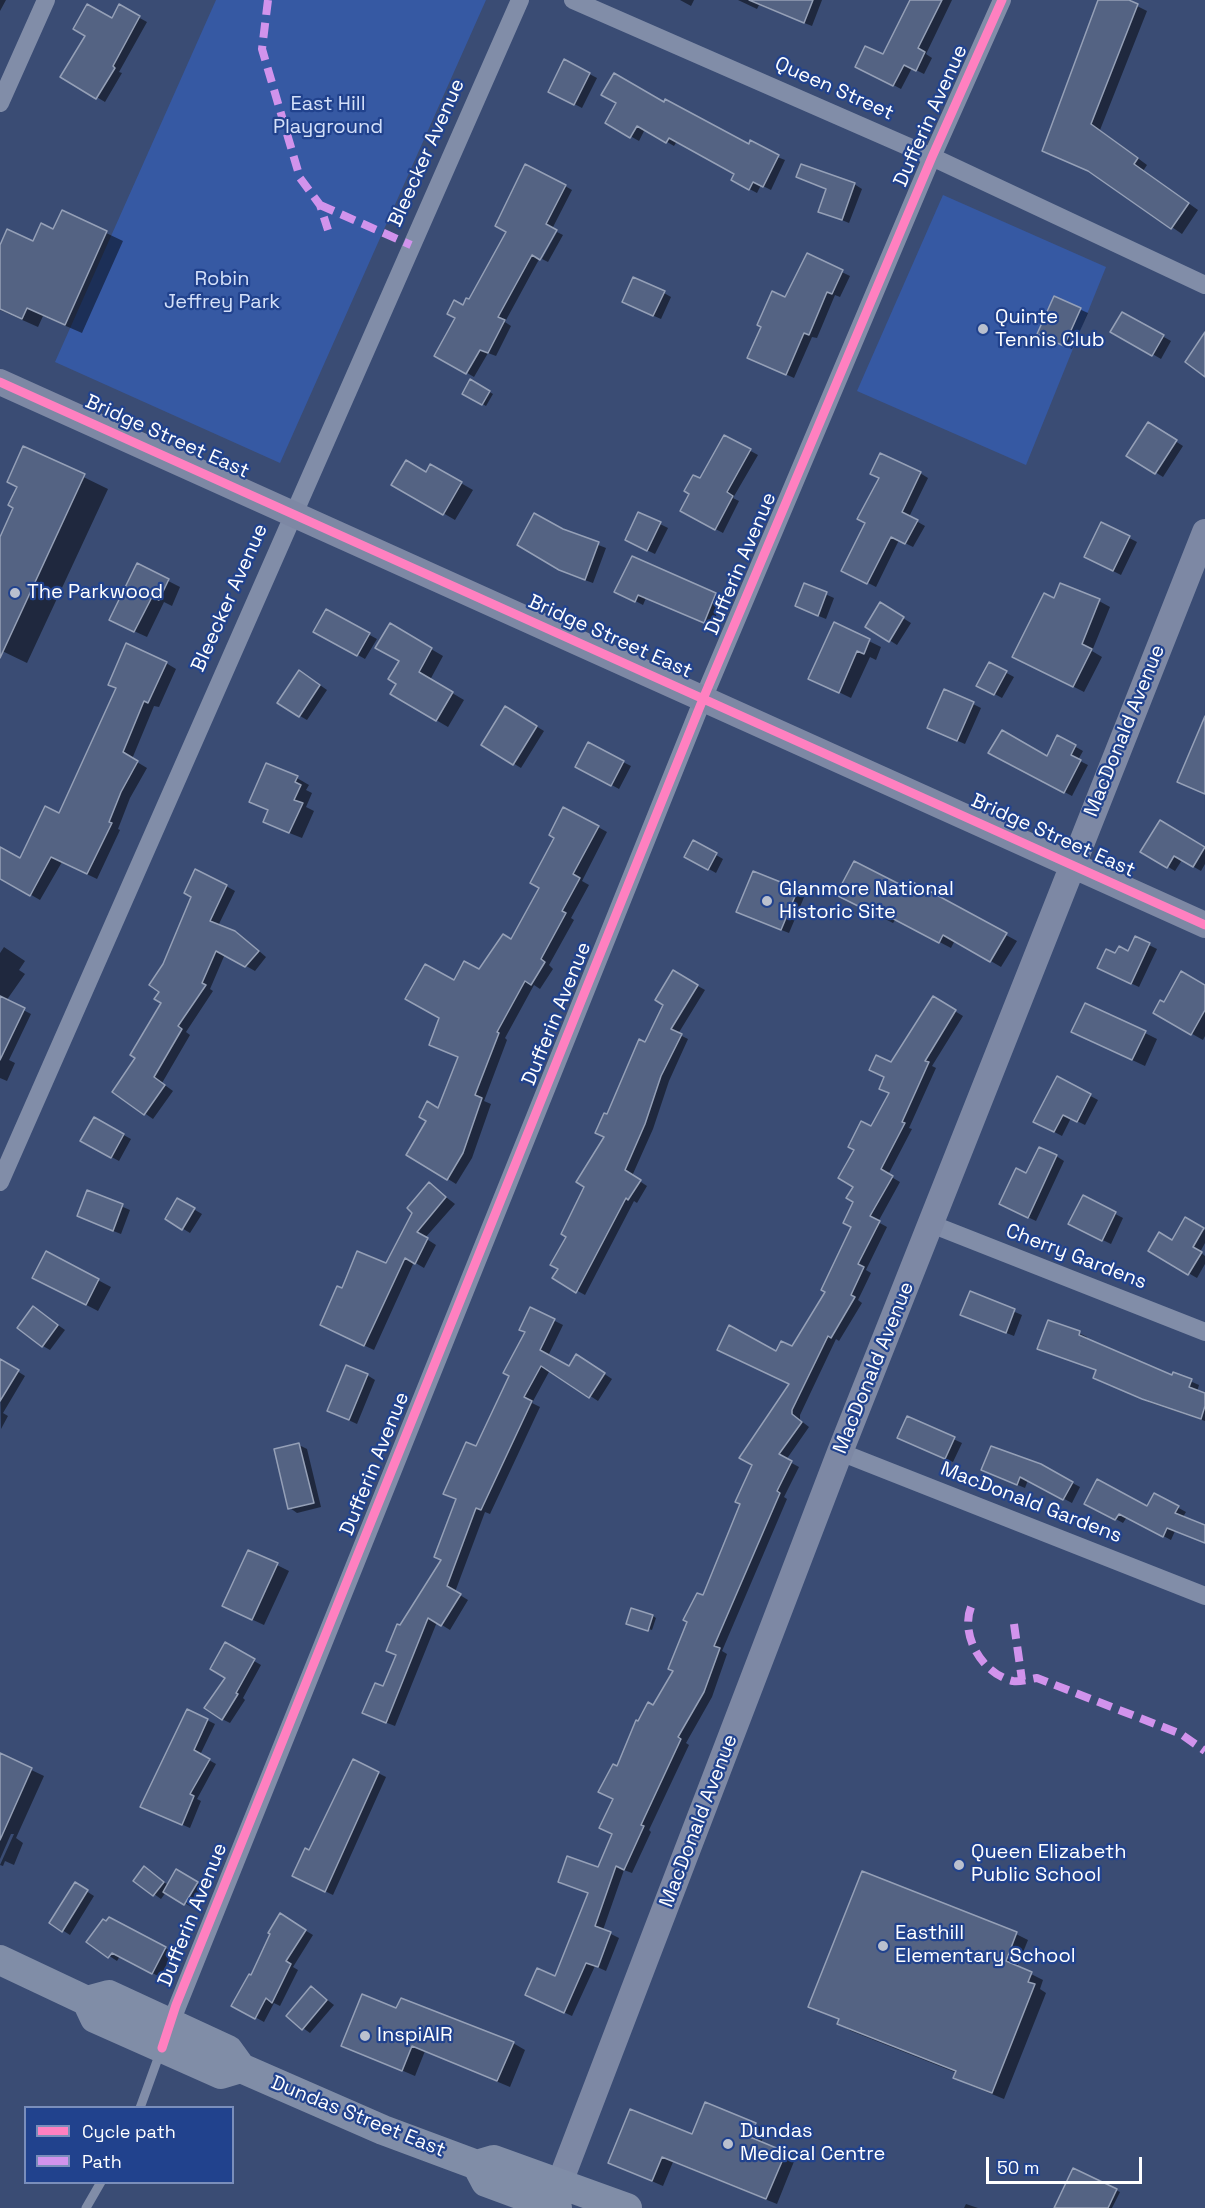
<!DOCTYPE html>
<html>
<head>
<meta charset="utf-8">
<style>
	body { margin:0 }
	#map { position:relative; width:1205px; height:2208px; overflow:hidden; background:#3a4c74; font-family:"Space Grotesk",sans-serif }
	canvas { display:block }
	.legend { position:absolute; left:24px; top:2106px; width:210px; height:78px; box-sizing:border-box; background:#21428d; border:2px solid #7a8ebb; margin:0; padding:8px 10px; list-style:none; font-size:18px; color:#fff }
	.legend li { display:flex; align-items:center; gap:12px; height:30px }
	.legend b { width:30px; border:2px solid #7a8ebb }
	.scale { position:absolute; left:986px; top:2157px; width:156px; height:27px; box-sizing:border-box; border:3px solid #fff; border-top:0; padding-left:8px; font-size:18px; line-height:21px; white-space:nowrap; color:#fff; -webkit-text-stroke:4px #21428d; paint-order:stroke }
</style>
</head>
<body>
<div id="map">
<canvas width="1205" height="2208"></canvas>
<ul class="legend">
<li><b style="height:8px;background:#ff80c0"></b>Cycle path</li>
<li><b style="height:8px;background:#d193ec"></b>Path</li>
</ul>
<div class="scale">50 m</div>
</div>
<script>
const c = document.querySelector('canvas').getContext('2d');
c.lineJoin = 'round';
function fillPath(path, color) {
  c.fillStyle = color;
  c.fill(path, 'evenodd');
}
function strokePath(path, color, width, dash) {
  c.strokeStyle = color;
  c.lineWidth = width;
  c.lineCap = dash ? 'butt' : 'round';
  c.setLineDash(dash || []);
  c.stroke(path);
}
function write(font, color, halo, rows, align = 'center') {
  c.font = font + ' "Space Grotesk",sans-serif';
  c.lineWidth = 4.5;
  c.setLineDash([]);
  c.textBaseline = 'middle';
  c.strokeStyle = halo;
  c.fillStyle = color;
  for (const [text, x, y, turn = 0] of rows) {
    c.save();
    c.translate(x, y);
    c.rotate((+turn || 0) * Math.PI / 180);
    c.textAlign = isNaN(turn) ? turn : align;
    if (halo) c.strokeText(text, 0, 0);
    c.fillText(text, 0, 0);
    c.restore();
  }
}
const green = new Path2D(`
	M216 0H486L280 463 55 362Z
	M943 195 1106 267 1026 465 857 391Z`);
const shadow = new Path2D(`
	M0 0H6L0 11Z
	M680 0H694L691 6Z
	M738 0H822L812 26 759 5 757 9Z
	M911 0H952L926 54 932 58 924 74 912 68 901 89 865 70 884 57Z
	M1101 0H1132L1131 3 1147 11 1100 130 1147 165 1143 171 1198 210 1182 234 1095 174 1043 151Z
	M120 7 147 22 119 72 122 73 105 102 62 76 113 20Z
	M565 61 597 78 582 108 557 95Z
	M664 104 749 146 785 160 771 190 761 185 757 193 740 184 735 174 677 141 674 146 645 129 639 141 607 123Z
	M797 177 854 184 862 189 849 223 820 211 828 190Z
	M565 186 572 190 552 229 555 230 505 322 511 326 496 356 488 353 474 377 436 355 464 307Z
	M62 212 123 241 82 333 43 316 38 327 0 310V249L33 243 54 231Z
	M557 232 563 235 548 262 542 259Z
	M807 255 850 276 840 297 835 295 817 338 812 337 794 378 757 361Z
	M664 293 671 297 661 319 631 306Z
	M1055 298 1088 313 1072 349 1046 338Z
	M1123 314 1171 341 1161 359 1113 331Z
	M471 381 493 394 486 406 464 393Z
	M1148 424 1183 446 1163 477 1128 455Z
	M725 437 758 455 733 498 739 501 723 533 689 515 700 480Z
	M24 448 108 489 27 663 0 650V540L15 507Z
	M431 466 473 490 455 520 393 484 426 474Z
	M920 473 928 478 909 517 925 526 913 547 899 540 876 587 851 574Z
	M660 524 668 528 655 554 634 544Z
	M1102 524 1137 542 1121 575 1093 561Z
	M563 531 606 548 593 583 568 574 519 544Z
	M632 558 723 598 712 626 646 598 643 605 624 595Z
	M137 565 180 587 172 606 164 602 147 637 123 626Z
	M805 585 834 598 826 619 804 610Z
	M1055 600 1099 601 1110 607 1092 651 1102 657 1084 692 1025 662Z
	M880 604 911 623 897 645 867 626Z
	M326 611 377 639 365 659 315 631Z
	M834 624 881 647 876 660 870 657 851 698 810 678Z
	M390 625 443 656 430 680 464 700 448 727 392 694 398 683 401 661Z
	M166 663 176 669 159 707 154 706 132 759 147 768 130 798 118 829 120 830 97 879 62 862 40 900 0 877V854L21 860 59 815Z
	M990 664 1014 677 1002 698 978 685Z
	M307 676 327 690 307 720 300 716Z
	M973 704 981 708 965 744 937 732Z
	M506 708 544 731 521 768 483 745Z
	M1058 737 1083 751 1078 760 1088 765 1072 796 998 757 1047 758Z
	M623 762 631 766 619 789 577 766Z
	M297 778 309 785 306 790 312 793 306 807 314 811 302 838 277 828 269 811 251 802Z
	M1160 822 1205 849V864L1201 871 1182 860 1175 871 1142 851Z
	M598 827 607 832 582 881 589 885 571 918 574 920 549 965 553 969 540 989 534 985 505 1038 507 1040 484 1101 491 1104 472 1158 456 1184 408 1154 439 1110 459 1058 430 1045 454 982 480 971 512 940Z
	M694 842 723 859 716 873 686 856Z
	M909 882 1017 941 1001 967 955 940 951 948 896 919 893 923 849 901 906 889Z
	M226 886 235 891 218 926 244 938 266 957 255 971 225 954 210 989 213 991 186 1032 190 1035 162 1083 173 1091 153 1119 114 1092 137 1058Z
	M797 890 805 895 789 933 746 916Z
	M1149 945 1157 949 1139 987 1107 972 1116 955Z
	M4 947 25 961 19 970 25 974 6 1001 31 1014 9 1060 15 1063 7 1081 0 1078V953Z
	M673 972 705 990 678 1034 688 1039 669 1081 653 1129 632 1176 647 1186 637 1203 634 1201 585 1295 554 1278 606 1138 608 1116 665 1005Z
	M1205 986V1036L1203 1040 1155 1013 1164 1004Z
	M933 998 963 1016 932 1066 936 1068 909 1128 912 1129 888 1175 900 1182 878 1222 887 1227 866 1270 871 1273 858 1300 862 1303 839 1341 836 1339 800 1415V1420L809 1427 786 1460 799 1467 784 1497 787 1499 722 1651 727 1654 712 1697 686 1743 689 1745 649 1830 651 1832 632 1873 624 1870 603 1930 619 1938 606 1971 595 1966 572 2016 535 1999 556 1978 589 1894 560 1881 599 1869 614 1835 618 1768 639 1723 654 1707 675 1671 791 1385 777 1354 793 1348 827 1292 852 1227 855 1186 872 1128 890 1093 892 1064Z
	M1145 1033 1157 1039 1145 1066 1085 1038Z
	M1057 1078 1098 1100 1085 1125 1071 1118 1062 1136 1043 1126Z
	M94 1119 131 1139 119 1161 82 1141Z
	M1056 1156 1064 1161 1036 1221 1009 1208 1027 1175Z
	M429 1184 455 1204 425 1238 436 1245 424 1268 414 1262 374 1350 331 1330 342 1290 386 1265Z
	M88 1192 130 1210 121 1234 86 1220Z
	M1083 1197 1123 1218 1111 1244 1078 1228Z
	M178 1200 202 1214 190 1233 167 1219Z
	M1186 1219 1205 1230V1243L1200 1252 1205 1256V1264L1197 1278 1150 1251 1172 1242Z
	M47 1253 111 1287 98 1311 46 1284Z
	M970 1293 1022 1315 1014 1336 969 1318Z
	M531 1309 563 1325 548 1356 569 1368 585 1361 612 1379 598 1401 550 1370 532 1403 540 1407 490 1514 485 1512 455 1592 468 1600 450 1630 437 1622 395 1726 372 1717 398 1656 401 1627 442 1560 476 1448 511 1376 527 1332Z
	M41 1313 65 1330 50 1350 43 1346Z
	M1079 1333 1087 1337 1086 1340 1173 1377 1174 1374 1199 1385 1197 1392 1205 1395V1421L1151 1403 1102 1382 1095 1378 1098 1371 1039 1348Z
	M0 1360 25 1376 3 1413 8 1416 1 1429Z
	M367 1375 375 1380 357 1424 329 1411Z
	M908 1418 962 1443 953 1462 907 1441Z
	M299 1445 307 1449 321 1507 297 1513 290 1508Z
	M1041 1466 1080 1487 1072 1503 1028 1480 1025 1488 991 1474Z
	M1155 1495 1186 1512 1183 1517 1205 1525V1543L1175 1531 1171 1540 1127 1517 1123 1523 1086 1503 1148 1508Z
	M277 1565 289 1571 264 1625 236 1612Z
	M653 1616 656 1618 652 1630 629 1623Z
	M225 1644 261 1665 243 1698 245 1700 230 1723 222 1719 227 1677Z
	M207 1720 215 1724 200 1755 216 1764 197 1799 201 1801 190 1828 149 1810Z
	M0 1755 44 1776 16 1838 23 1843 14 1865 5 1861 3 1866 0 1865 14 1834H11L0 1859Z
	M354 1761 386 1777 333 1895 302 1880 309 1852Z
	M177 1871 204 1887 193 1908 166 1892 161 1899 154 1894 152 1873 168 1885Z
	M75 1884 94 1896 70 1935 51 1923Z
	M281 1916 313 1935 293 1967 298 1970 280 2006 274 2003 264 2022 233 2005 251 1977Z
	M1016 1934 1028 1940 1017 1967 1043 1980 1040 1989 1046 1993 1004 2099 967 2084 955 2077 957 2073 851 2031 839 2024 840 2020 810 2006Z
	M88 1942 165 1948 173 1952 160 1977 120 1956 117 1961Z
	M312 1988 334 2005 310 2033 303 2028Z
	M397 2010 513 2043 525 2050 510 2087 425 2051 415 2076 343 2045Z
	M755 2124 766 2130 761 2143 795 2159 777 2204 673 2162 663 2186 610 2163 693 2136Z
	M1074 2170 1120 2192 1112 2208H1055Z
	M966 2204 978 2208H964Z`);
const building = new Path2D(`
	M749 0H813L804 23Z
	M910 0H942L918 48 925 52 916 71 904 65 893 86 855 67 865 46 883 54Z
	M1098 0H1129L1138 4 1091 124 1138 158 1134 164 1189 203 1171 229 1088 171 1042 151Z
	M87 4 112 18 119 4 140 16 113 66 115 68 96 99 60 77 85 36 73 29Z
	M564 59 590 73 574 105 548 92Z
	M614 73 664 102 665 99 749 144 750 140 779 155 763 187 753 182 749 190 731 180 734 174 669 138 666 143 637 126 630 138 605 123 616 103 601 95Z
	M525 164 566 185 546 224 557 230 540 260 532 255 498 317 505 320 488 353 480 350 466 374 434 356 455 318 447 314 454 300 463 305 466 298 469 299 506 232 495 226Z
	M801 164 855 183 842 220 818 212 826 189 796 177Z
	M62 210 107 231 65 325 27 308 22 319 0 309V245L7 229 33 241 41 223 53 229Z
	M807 253 843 270 832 294 827 292 809 335 804 333 786 375 747 358 761 327 757 325 772 291 785 297Z
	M633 277 665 291 653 316 622 302Z
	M1054 296 1081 308 1064 346 1037 334Z
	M1122 312 1164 335 1152 356 1110 332Z
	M1205 332V377L1185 362Z
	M470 379 490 391 482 405 462 394Z
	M1148 422 1177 440 1155 474 1126 456Z
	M724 435 751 449 727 492 733 496 715 530 680 511 689 494 684 491 693 475 700 478Z
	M23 446 85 474 0 658V537L13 508 8 505 17 487 7 482Z
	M880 453 921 472 902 512 918 520 905 544 891 537 867 584 841 571 865 523 857 519 879 478 870 474Z
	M406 460 426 472 430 464 462 482 443 515 391 485Z
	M638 512 661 522 647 551 625 540Z
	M534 513 563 529 599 542 585 580 559 570 517 545Z
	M1101 522 1130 536 1113 571 1084 557Z
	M632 556 716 593 704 623 638 595 635 602 614 592Z
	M137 563 169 579 159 600 152 597 134 632 109 620Z
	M804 583 827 592 818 616 795 606Z
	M1060 583 1100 599 1082 644 1092 649 1073 687 1012 657 1044 593 1054 598Z
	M880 602 904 617 889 642 865 627Z
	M326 609 370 633 357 656 313 632Z
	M834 622 870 639 864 654 857 651 839 693 808 679Z
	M390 623 432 648 419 672 453 692 436 721 390 694 396 684 388 679 399 661 375 648Z
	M126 643 167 662 148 703 144 701 123 752 138 761 121 792 109 822 112 823 87 874 51 857 30 896 0 879V847L20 858 45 806 59 813 116 688 108 685Z
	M989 662 1007 671 994 695 976 686Z
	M299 670 320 685 299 717 277 703Z
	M944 689 974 702 957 741 927 728Z
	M505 706 537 726 513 765 481 745Z
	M1205 716V794L1177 782Z
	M1002 730 1047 756 1057 735 1076 745 1071 755 1081 760 1064 793 988 753Z
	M588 742 624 761 611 786 575 767Z
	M266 763 298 776 295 782 301 785 294 800 303 803 289 833 263 822 268 810 249 802Z
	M563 807 599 826 573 874 580 878 562 911 566 913 541 959 545 962 531 985 525 981 497 1032 499 1033 475 1095 482 1098 463 1153 447 1180 406 1155 426 1121 419 1117 427 1101 438 1108 458 1057 429 1045 439 1018 405 999 425 964 454 980 464 961 479 969 503 934 511 939 539 888 530 883 554 838 549 835Z
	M1160 820 1205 847 1193 867 1174 856 1167 868 1140 852Z
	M693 840 717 853 708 870 684 857Z
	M854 861 905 887 909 880 1007 933 990 962 943 935 939 943 884 914 882 918 836 895Z
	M195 869 227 885 210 921 235 931 259 951 245 967 216 951 202 983 206 985 178 1026 182 1029 154 1077 165 1085 144 1115 112 1092 135 1058 130 1055 161 1003 154 999 159 992 149 985 163 964 191 897 184 893Z
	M753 871 798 889 781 930 736 912Z
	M1135 936 1150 943 1131 984 1097 968 1106 949 1115 953 1119 946 1128 951Z
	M673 970 698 985 671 1029 682 1034 661 1076 645 1124 625 1170 641 1180 628 1200 626 1198 576 1293 552 1278 558 1269 550 1265 566 1237 561 1234 584 1187 576 1182 604 1137 595 1133 604 1113 607 1114 639 1039 645 1042 663 1005 655 1000Z
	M1181 971 1205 985V1010L1191 1035 1153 1013 1160 1000 1164 1002Z
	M0 996 25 1008 0 1060Z
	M933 996 956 1010 925 1061 929 1062 902 1122 905 1123 881 1169 893 1176 870 1216 880 1221 858 1264 864 1267 851 1295 855 1297 831 1338 828 1336 792 1410V1414L802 1422 779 1454 792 1461 777 1491 780 1493 714 1646 720 1648 704 1692 678 1737 681 1739 641 1825 644 1826 624 1870 616 1866 595 1926 611 1932 598 1967 586 1963 564 2013 525 1995 537 1968 555 1976 588 1893 558 1882 567 1856 598 1867 612 1834 599 1828 613 1799 598 1792 613 1764 617 1766 636 1720 638 1721 648 1702 653 1705 673 1671 668 1669 687 1622 683 1620 697 1593 703 1595 740 1504 735 1502 752 1465 739 1458 789 1384 717 1350 729 1325 776 1351 781 1341 792 1346 825 1292 821 1290 851 1227 843 1223 853 1202 846 1198 853 1187 838 1178 854 1150 848 1147 861 1121 871 1126 889 1093 879 1089 884 1077 869 1070 876 1055 891 1062Z
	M1085 1003 1146 1031 1132 1060 1071 1032Z
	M1057 1076 1091 1094 1077 1122 1063 1115 1054 1132 1033 1122Z
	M94 1117 124 1134 111 1158 80 1141Z
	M1039 1147 1057 1155 1028 1218 999 1204 1016 1168 1026 1173Z
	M429 1182 446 1197 417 1232 428 1238 415 1264 405 1258 364 1346 320 1325 337 1286 342 1288 357 1251 386 1263 412 1213 407 1208Z
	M87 1190 123 1204 113 1231 77 1216Z
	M1083 1195 1116 1212 1102 1241 1068 1224Z
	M177 1198 195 1208 182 1230 165 1219Z
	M1185 1217 1204 1228 1193 1247 1202 1252 1188 1275 1148 1251 1159 1232 1172 1240Z
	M46 1251 99 1279 86 1305 32 1278Z
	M970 1291 1015 1309 1006 1333 960 1315Z
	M33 1306 58 1325 42 1347 17 1328Z
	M530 1307 555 1319 540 1350 569 1366 576 1354 605 1373 589 1398 541 1366 524 1397 532 1401 481 1510 476 1508 447 1586 461 1594 441 1626 428 1618 386 1723 362 1713 375 1683 383 1686 396 1655 386 1651 397 1624 400 1625 441 1560 434 1557 456 1499 443 1494 466 1442 476 1446 509 1376 503 1373 525 1332 519 1330Z
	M1048 1320 1080 1331 1079 1335 1172 1375 1173 1372 1192 1379 1189 1387 1205 1393V1406L1201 1419 1142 1399 1093 1378 1096 1370 1037 1349Z
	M0 1359 19 1370 0 1401Z
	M346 1365 368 1374 349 1420 327 1411Z
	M907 1416 955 1437 945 1459 897 1438Z
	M299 1443 314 1503 288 1509 274 1449Z
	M991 1446 1041 1464 1073 1482 1063 1500 1020 1477 1017 1485 981 1470Z
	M1097 1479 1147 1506 1154 1493 1179 1506 1175 1513 1205 1525V1543L1167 1528 1163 1537 1119 1514 1115 1520 1084 1504Z
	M248 1550 278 1563 252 1620 222 1606Z
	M631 1608 653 1615 648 1631 626 1624Z
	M225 1642 255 1659 236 1693 238 1694 222 1720 204 1708 225 1678 210 1669Z
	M187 1709 208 1719 194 1750 210 1759 190 1794 194 1796 182 1825 140 1807Z
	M0 1753 32 1768 0 1840Z
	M353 1759 379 1772 325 1892 292 1876 305 1848 309 1850Z
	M144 1866 164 1882 153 1896 133 1881Z
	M176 1869 198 1882 184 1905 163 1892Z
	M862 1871 1017 1932 1006 1961 1032 1972 1028 1982 1035 1984 992 2093 953 2078 956 2071 837 2024 839 2019 808 2007Z
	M75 1882 88 1890 62 1932 49 1923Z
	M280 1913 306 1930 286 1961 291 1964 272 2003 266 1998 255 2019 231 2006 249 1974 251 1975 270 1934 268 1933Z
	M109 1917 166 1947 152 1974 112 1953 108 1958 86 1942 103 1919 106 1921Z
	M311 1986 327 2000 302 2030 286 2016Z
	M362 1994 396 2008 401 1998 514 2042 497 2081 412 2046 402 2071 341 2046Z
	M705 2102 756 2123 750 2137 786 2152 766 2199 662 2157 652 2181 608 2163 630 2109 692 2134Z
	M1073 2168 1117 2189 1108 2208H1054Z`);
const lane = new Path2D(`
	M140 2108 161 2050
	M86 2208 101 2182`);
const street = new Path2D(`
	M573 0 932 157 1205 285
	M0 103 46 0
	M0 1182 520 0
	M931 1224 1205 1332
	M840 1452 1205 1596
	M167 2032 703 699 932 157 1002 0`);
const secondary = new Path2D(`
	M0 382 1205 925
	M552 2203 840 1452 1205 532`);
const primary = new Path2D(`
	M0 1960 87 2001 95 2018 221 2074 241 2068
	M87 2001 109 1995 228 2050 241 2068 383 2130 477 2165 494 2160 627 2208
	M477 2165 486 2182 557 2208`);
const quiet = new Path2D(`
	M268 0 262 49 300 178 320 205 328 230
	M320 205 411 245
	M971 1607C960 1635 982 1674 1013 1681 1020 1682 1030 1679 1037 1678L1181 1734 1205 1751
	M1014 1624 1022 1680`);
const cycleway = new Path2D(`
	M0 382 1205 925
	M162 2048 176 2005 703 699 932 157 1002 0`);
const markers = [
	[983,329,6,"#bac0ce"],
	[15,593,6,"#bac0ce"],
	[767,901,6,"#bac0ce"],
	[959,1865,6,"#bac0ce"],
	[883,1946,6,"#bac0ce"],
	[365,2036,6,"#bac0ce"],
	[728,2144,6,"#bac0ce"]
];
const streetNames = [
	["Queen Street",834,89,24],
	["Dufferin Avenue",931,116,-66],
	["Bleecker Avenue",427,153,-66],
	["Bridge Street East",167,437,24],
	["Dufferin Avenue",741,564,-67],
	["Bleecker Avenue",230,598,-66],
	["Bridge Street East",610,637,24],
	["MacDonald Avenue",1125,731,-68],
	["Bridge Street East",1053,836,24],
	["Dufferin Avenue",557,1014,-68],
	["Cherry Gardens",1076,1257,21],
	["MacDonald Avenue",874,1368,-68],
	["Dufferin Avenue",375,1464,-68],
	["MacDonald Gardens",1031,1503,21],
	["MacDonald Avenue",699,1821,-69],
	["Dufferin Avenue",193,1915,-68],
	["Dundas Street East",358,2117,22]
];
const parkNames = [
	["East Hill",328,105],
	["Playground",328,128],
	["Robin",222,280],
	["Jeffrey Park",222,303]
];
const poiNames = [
	["Quinte",995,318],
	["Tennis Club",995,341],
	["The Parkwood",27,593],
	["Glanmore National",779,890],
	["Historic Site",779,913],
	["Queen Elizabeth",971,1853],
	["Public School",971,1876],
	["Easthill",895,1934],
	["Elementary School",895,1957],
	["InspiAIR",377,2036],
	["Dundas",740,2132],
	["Medical Centre",740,2155]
];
fillPath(green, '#3659a3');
fillPath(shadow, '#0007');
fillPath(building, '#546383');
strokePath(building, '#95a0b7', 1.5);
strokePath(lane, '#818da8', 9);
strokePath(street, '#818da8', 18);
strokePath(secondary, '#7d88a4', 26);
strokePath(primary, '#808da7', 30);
strokePath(quiet, '#d193ec', 8, [15, 8]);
strokePath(cycleway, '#ff80c0', 9);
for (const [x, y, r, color] of markers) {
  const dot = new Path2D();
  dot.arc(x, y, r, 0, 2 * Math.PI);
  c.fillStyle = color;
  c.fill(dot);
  strokePath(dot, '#21428d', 2);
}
write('20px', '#fff', '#21428d', streetNames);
write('20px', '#d4e0f9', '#21428d', parkNames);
write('20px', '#fff', '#21428d', poiNames, 'left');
</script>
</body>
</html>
